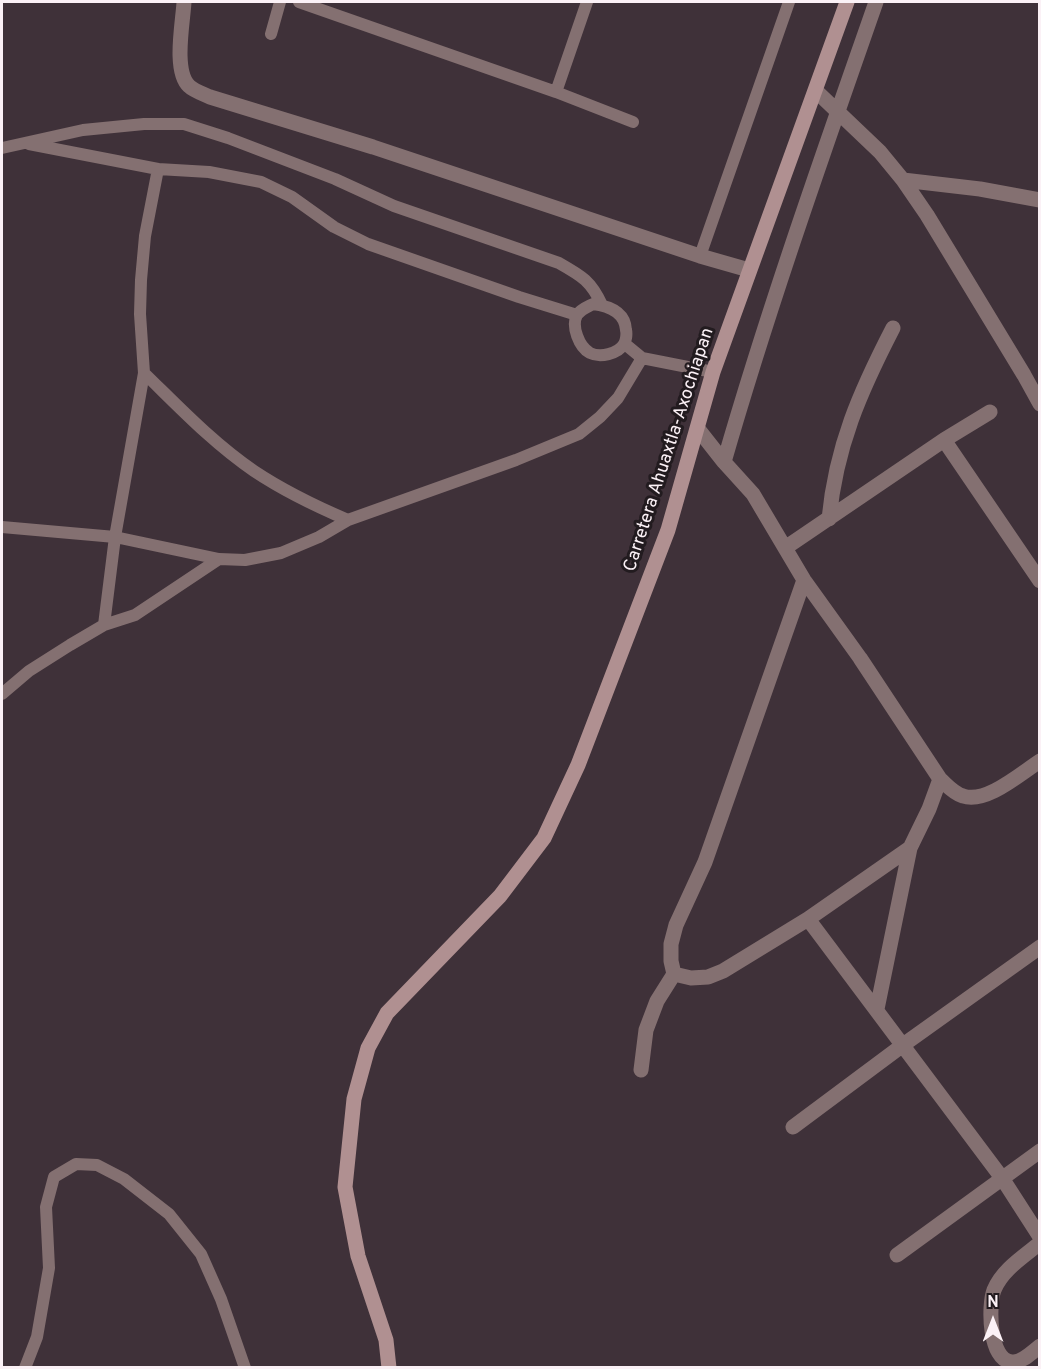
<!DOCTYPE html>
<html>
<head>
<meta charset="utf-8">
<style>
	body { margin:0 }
	#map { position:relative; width:1041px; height:1369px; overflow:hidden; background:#3f3139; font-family:Overpass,sans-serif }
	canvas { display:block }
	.frame { position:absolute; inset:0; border:3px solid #fbf1f6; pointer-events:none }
	.north { position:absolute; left:963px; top:1291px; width:60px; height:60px; -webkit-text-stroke:4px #221b1f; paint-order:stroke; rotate:0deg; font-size:16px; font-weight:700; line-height:24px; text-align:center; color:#fbf1f6 }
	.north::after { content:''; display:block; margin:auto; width:21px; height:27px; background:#fbf1f6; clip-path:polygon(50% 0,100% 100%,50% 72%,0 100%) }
</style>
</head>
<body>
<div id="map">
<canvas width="1041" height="1369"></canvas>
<div class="frame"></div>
<div class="north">N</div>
</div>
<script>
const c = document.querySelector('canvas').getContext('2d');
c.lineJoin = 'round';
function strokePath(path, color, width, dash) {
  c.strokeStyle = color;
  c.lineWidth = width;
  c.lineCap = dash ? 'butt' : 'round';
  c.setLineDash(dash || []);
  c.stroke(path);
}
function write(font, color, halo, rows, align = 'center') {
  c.font = font + ' Overpass,sans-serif';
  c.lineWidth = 6;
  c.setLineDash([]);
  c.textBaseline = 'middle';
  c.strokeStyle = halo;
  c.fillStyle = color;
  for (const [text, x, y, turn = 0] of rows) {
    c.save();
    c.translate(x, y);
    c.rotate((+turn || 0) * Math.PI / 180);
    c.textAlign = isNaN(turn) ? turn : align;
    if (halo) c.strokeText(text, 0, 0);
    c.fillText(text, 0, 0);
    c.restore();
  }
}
const lane = new Path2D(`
	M299 2 556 92 633 122
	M271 34 280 2
	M556 92 587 2
	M29 144 158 169 209 172 261 182 292 197 334 227 368 244 519 297 577 315
	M2 148 83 130 144 124H184L228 138 335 179 394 206 559 263C582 276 591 281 602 305
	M700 256 789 2
	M593 304C609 306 625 312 626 330 627 334 626 341 624 344 618 354 600 358 590 353 579 347 571 326 577 315 581 309 587 307 593 304Z
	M625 344 642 358 713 372
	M144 373C179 407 213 443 254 471 284 491 315 506 348 520
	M2 527 115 537 219 559
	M104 625 115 537 144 373 140 314 141 280 145 236 158 169
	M2 694 29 671 70 645 104 625 135 615 219 559 245 560 281 553 319 537 348 520 516 460 579 434 600 417 618 398 642 358
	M25 1368 37 1337 49 1268 46 1207 54 1177 76 1164 97 1165 124 1179 169 1214 201 1254 221 1299 245 1368`);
const street = new Path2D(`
	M184 2C183 22 173 71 189 86 194 91 204 94 210 97L373 147 700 256 749 270
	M816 91 880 152 903 180 927 215 1024 375 1040 404
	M903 180 980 189 1040 200
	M698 429 724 462 753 494 804 580 860 658 940 779C947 785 953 793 963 796 986 804 1020 774 1040 761
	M944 440 1040 581
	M724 462C769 306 823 154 876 2
	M829 519C836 446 860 392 893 328
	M785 548 944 440 990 412
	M804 580 705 862 676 925 671 944V961L674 974 691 978 708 977 723 971 808 919 910 848
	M808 919 1002 1178 1040 1237
	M877 1009 910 848 929 809 940 779
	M641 1070 646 1030 657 1001 674 974
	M793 1127 903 1045 1040 947
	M1040 1243C1023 1257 1002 1270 994 1290 988 1306 989 1361 1012 1362 1022 1363 1032 1352 1040 1346
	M897 1255 1040 1151`);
const secondary = new Path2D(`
	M389 1368 386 1340 358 1256 345 1187 354 1099 368 1048 387 1013 500 896 544 838 578 765 668 530 713 372 847 2`);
const streetNames = [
	["Carretera Ahuaxtla-Axochiapan",670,450,-72]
];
strokePath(lane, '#847071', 12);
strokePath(street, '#847071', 15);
strokePath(secondary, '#b09091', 15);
write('18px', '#fbf1f6', '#221b1f', streetNames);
</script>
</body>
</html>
